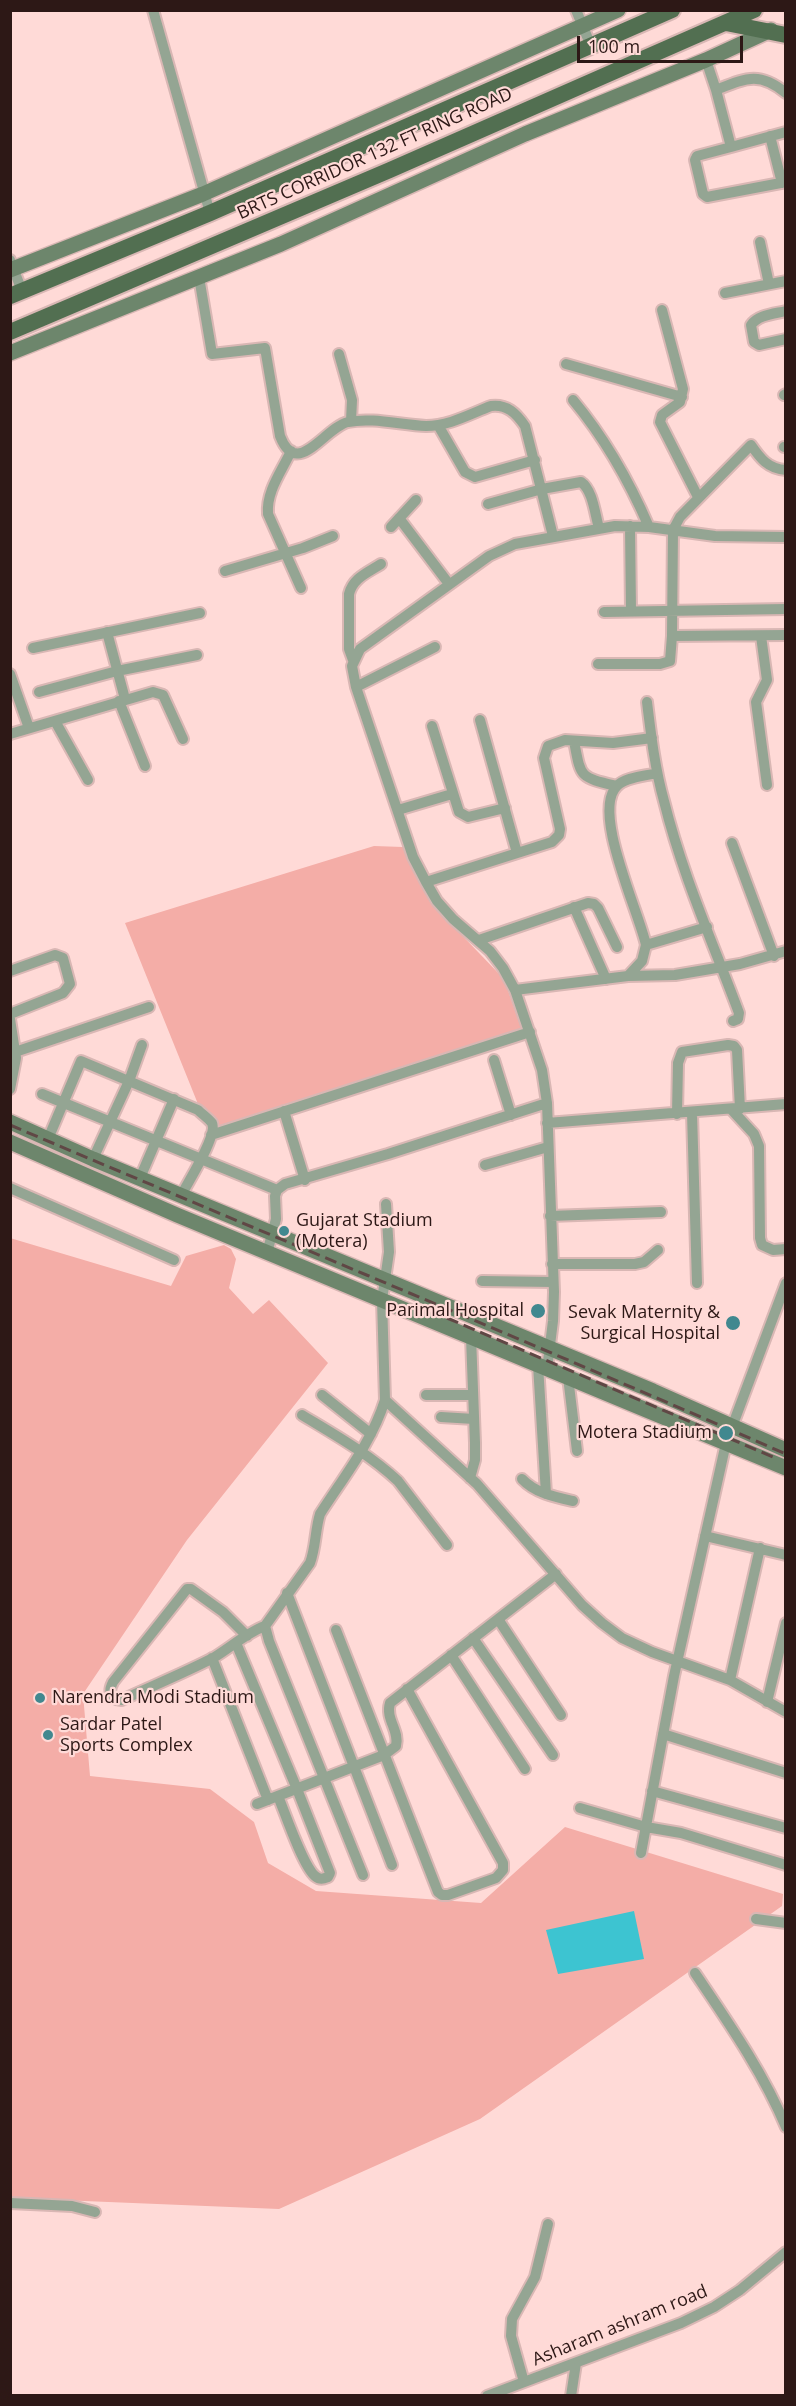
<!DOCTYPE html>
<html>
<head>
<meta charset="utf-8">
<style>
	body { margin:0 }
	#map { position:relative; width:796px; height:2406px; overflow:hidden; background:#ffdad7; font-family:"Open Sans",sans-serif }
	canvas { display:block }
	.frame { position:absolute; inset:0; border:12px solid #2d1816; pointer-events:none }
	.scale { position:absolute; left:577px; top:36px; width:166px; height:27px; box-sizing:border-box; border:3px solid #2d1816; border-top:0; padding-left:8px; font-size:18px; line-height:21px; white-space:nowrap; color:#2d1816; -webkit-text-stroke:4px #ffdad7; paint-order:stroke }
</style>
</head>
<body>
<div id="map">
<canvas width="796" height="2406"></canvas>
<div class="frame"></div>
<div class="scale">100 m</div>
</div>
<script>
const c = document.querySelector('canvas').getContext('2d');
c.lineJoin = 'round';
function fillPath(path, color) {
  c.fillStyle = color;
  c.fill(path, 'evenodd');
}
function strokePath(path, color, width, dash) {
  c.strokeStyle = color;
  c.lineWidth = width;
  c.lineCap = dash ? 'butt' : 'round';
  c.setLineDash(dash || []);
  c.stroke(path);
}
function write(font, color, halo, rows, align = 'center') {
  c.font = font + ' "Open Sans",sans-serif';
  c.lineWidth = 4.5;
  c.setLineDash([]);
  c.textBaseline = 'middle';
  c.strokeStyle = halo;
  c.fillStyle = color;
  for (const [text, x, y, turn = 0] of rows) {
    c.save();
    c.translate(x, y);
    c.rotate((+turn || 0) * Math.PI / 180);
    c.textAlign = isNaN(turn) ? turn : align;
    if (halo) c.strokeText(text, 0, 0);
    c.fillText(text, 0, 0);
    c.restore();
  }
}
const green = new Path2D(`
	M374 846 403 847 430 902 504 979 523 1033 219 1136 200 1109 125 923Z
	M10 1238 171 1286 186 1256 224 1245 231 1249 236 1259 229 1288 253 1314 269 1300 328 1363 187 1540 83 1694 90 1776 210 1789 254 1822 268 1863 316 1891 481 1903 565 1827 783 1894 782 1906 480 2119 279 2209 11 2198Z`);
const water = new Path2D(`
	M634 1911 644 1959 558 1974 546 1930Z`);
const street = new Path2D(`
	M153 10 210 213
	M576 10 591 46
	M706 60 716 90C746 78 759 71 786 93
	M716 90 731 147 786 132
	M770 136 782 183
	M731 147 697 156 695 160 703 194 707 197 786 182
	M760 242 769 284
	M10 260 22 291
	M199 277 212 354 265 348 280 436C297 480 324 428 348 422 372 417 401 425 426 426 449 426 470 414 491 406 507 404 516 413 525 426L553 536
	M725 293 786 281
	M662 310 683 389 680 402 662 415 660 422 698 497
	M786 311C773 314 758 315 751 325L754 342 759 345 786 339
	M339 354 352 400 351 421
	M566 364 682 397
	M784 395 786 394
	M573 400C604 437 630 483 649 527
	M438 425 465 472 475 477 535 460
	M784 447H786
	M291 451C282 471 266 491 268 514L301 588
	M488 504 542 489 581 482C593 490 595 515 599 528
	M399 518 449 584
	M630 526 631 611
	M391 527 416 500
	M786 537 715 536 649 527 615 526 515 544 489 556 360 649 352 666 356 687 413 857 426 882 437 901 453 919 490 951 503 968 515 990 628 976 675 975 740 964 786 951
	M225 571 303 548 333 536
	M604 612 786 609
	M107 632 125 699
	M672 636 786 635
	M761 636 767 680 756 702 767 785
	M33 648 200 613
	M353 660 349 649V594C353 578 367 573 381 564
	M598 664H660L670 661 672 636 673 530 680 517 751 445C760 458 768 469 786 470
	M10 674 29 728
	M356 687 435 647
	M39 692 117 671 197 655
	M119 701 145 766
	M647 702C651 735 655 769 664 801 682 874 713 943 739 1013L738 1019 733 1021
	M480 720 517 853
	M55 721 88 780
	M432 726 459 812 468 817 505 808
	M10 734 153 692 163 695 183 739
	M574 741C581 778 579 777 617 786
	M398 810 452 794
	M732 843 774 956
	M426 882 552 842 559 835 560 829 544 758 548 746 565 740 613 743 652 738
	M574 907 606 979
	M479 940 588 903 594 904 598 908 617 947
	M646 945 707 927
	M10 971 55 955 63 958 70 984 63 993 10 1014
	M628 976 642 961 646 945C639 912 591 811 617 786 625 777 646 776 657 773
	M515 990 542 1070 547 1103 554 1292 553 1321 547 1369
	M10 1019 16 1058 10 1089
	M15 1052 149 1007
	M494 1060 511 1115
	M42 1094 277 1190
	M731 1109 754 1134 759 1146 760 1238 762 1245 773 1250 786 1249
	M284 1111 305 1180
	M692 1113 697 1283
	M677 1114 678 1063 682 1052 728 1045 734 1046 737 1050 740 1109
	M547 1123 786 1104
	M211 1135 530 1032
	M48 1139 81 1061 198 1110C202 1114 209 1119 212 1123 218 1135 188 1182 182 1194
	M93 1159 129 1081 142 1045
	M485 1165 548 1147
	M140 1178 174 1099
	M10 1188 174 1260
	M386 1204 389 1252 382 1300 385 1400 477 1484 582 1605 602 1623 622 1638 652 1652 730 1680 786 1712
	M550 1216 661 1212
	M267 1253 276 1219 275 1196 277 1190 285 1184 388 1154 547 1103
	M552 1264H635L644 1262 658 1250
	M482 1281 553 1282
	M538 1365 546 1494
	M568 1377 577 1451
	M322 1395 371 1434
	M426 1395H473
	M302 1415C335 1435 369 1454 398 1481L447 1545
	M441 1417 474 1419
	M470 1478 475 1460V1443L471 1337
	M522 1479C535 1493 555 1497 573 1501
	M705 1536 786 1555
	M287 1593 392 1865
	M498 1619 561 1715
	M265 1626 269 1641 363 1875
	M336 1630 438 1892 442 1895H448L496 1878 503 1870V1863L407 1689
	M247 1636 223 1612 191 1589H187L113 1682C109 1690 109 1693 116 1699L122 1700C152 1686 184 1673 213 1658 230 1648 246 1633 265 1626L310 1563C316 1547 315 1530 320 1514 343 1478 372 1442 385 1400
	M473 1638 553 1755
	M236 1643 297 1789 330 1873 328 1877C323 1879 320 1880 315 1876 303 1866 285 1813 278 1796
	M451 1655 525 1769
	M212 1658 268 1800
	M730 1680 760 1548
	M767 1702 786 1623
	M663 1734 786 1773
	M652 1791 786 1828
	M257 1804 384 1755 396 1746C400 1731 385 1719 390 1703L556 1574
	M580 1808 646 1827 681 1833 786 1865
	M641 1853 674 1676 726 1443 786 1283
	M756 1919 786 1923
	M695 1973C728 2022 763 2072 786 2127
	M10 2203 72 2206 95 2212
	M524 2382 511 2336 512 2319 535 2277 548 2224
	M487 2396 681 2323 714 2307 740 2290 786 2252
	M571 2396 576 2363`);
const secondary = new Path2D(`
	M10 270 203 194 618 10
	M10 353 281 244 525 134 706 60 771 30
	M10 1122 93 1159 653 1391 786 1450
	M10 1142 177 1215 786 1468`);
const primary = new Path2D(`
	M726 23 786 35
	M10 296 210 213 672 10
	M10 332 390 170 754 10`);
const rail = new Path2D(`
	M10 1125C269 1235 528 1341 786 1454
	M447 1318 773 1457`);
const markers = [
	[284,1231,6,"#41888f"],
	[538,1311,8,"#41888f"],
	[733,1323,8,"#41888f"],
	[726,1433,8,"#41888f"],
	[40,1698,6,"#41888f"],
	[48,1735,6,"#41888f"]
];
const streetNames = [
	["BRTS CORRIDOR 132 FT RING ROAD",375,154,-24],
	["Asharam ashram road",620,2326,-22]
];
const poiNames = [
	["Gujarat Stadium",296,1221],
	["(Motera)",296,1242],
	["Parimal Hospital",524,1311,"right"],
	["Sevak Maternity &",720,1313,"right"],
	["Surgical Hospital",720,1334,"right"],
	["Motera Stadium",712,1433,"right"],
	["Narendra Modi Stadium",52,1698],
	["Sardar Patel",60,1725],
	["Sports Complex",60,1746]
];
fillPath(green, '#f4ada7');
fillPath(water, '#3dc4d1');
strokePath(street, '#d9b7b4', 14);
strokePath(secondary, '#d9b7b4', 18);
strokePath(primary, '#d9b7b4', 20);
strokePath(street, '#94a593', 10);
strokePath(secondary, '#6d866c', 15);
strokePath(primary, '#526f51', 16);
strokePath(rail, '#604745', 3, [12, 6]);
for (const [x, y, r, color] of markers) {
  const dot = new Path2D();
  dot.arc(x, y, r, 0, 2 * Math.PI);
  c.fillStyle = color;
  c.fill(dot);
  strokePath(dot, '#ffdad7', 2);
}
write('18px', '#2d1816', '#ffdad7', streetNames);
write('18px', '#2d1816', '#ffdad7', poiNames, 'left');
</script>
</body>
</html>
